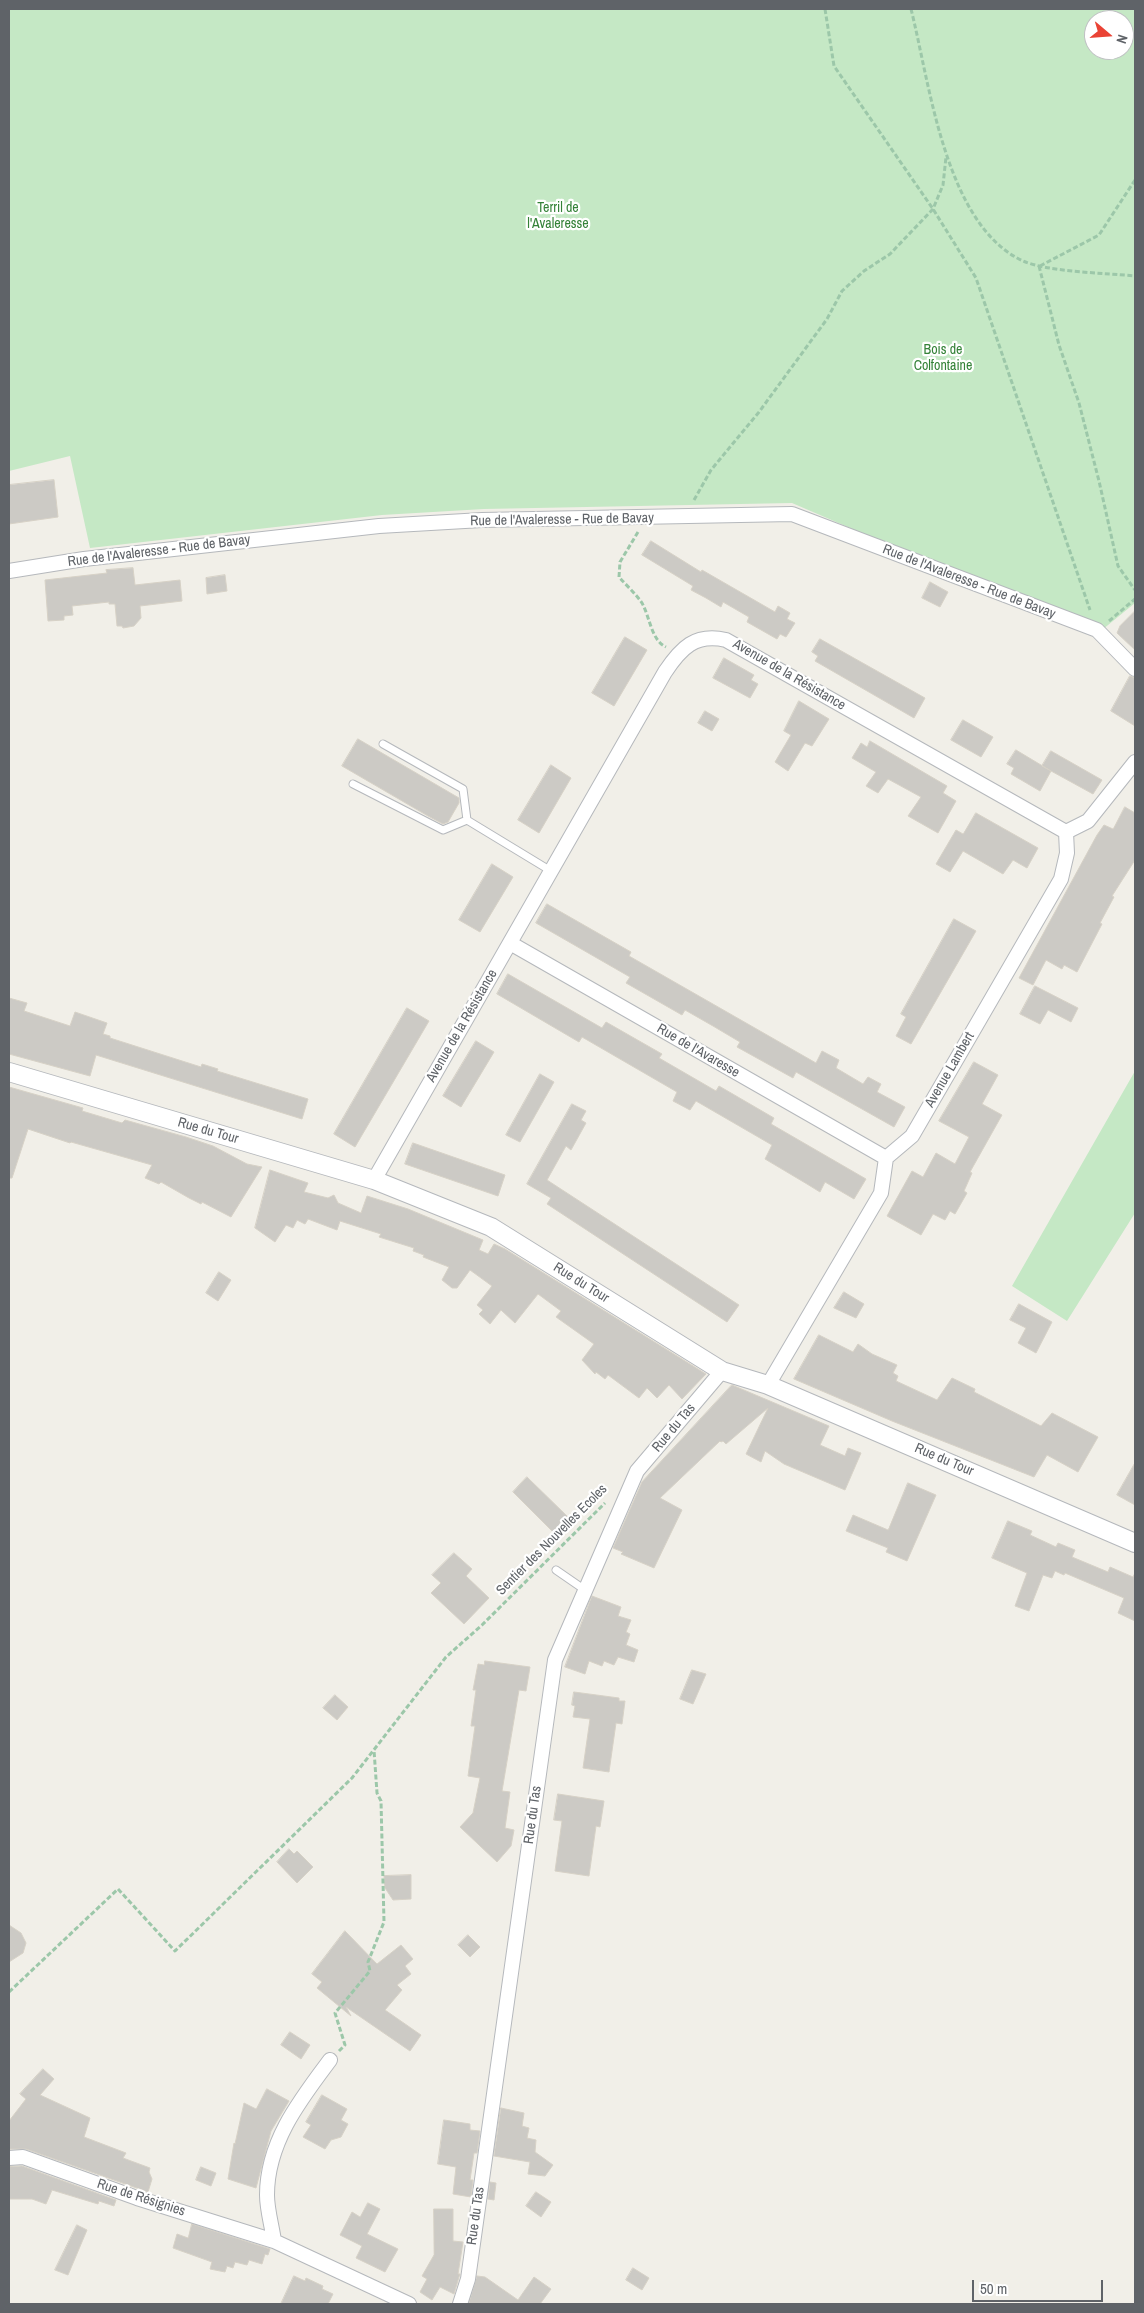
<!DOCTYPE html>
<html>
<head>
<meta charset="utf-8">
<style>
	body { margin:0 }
	#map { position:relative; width:1144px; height:2313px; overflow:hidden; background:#f1efe8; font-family:"Archivo Narrow",sans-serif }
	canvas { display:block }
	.frame { position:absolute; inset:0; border:10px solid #5f6368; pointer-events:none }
	.north { position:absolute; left:1084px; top:10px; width:50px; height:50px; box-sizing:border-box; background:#fff; border:1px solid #bfc1c3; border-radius:50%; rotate:108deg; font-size:14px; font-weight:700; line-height:20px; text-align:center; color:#5f6368 }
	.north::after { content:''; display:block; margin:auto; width:18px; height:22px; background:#ea4335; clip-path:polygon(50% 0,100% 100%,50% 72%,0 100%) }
	.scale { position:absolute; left:972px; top:2280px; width:131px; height:22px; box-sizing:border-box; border:2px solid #5f6368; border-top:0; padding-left:6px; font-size:15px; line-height:18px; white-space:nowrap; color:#5f6368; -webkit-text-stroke:4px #fff; paint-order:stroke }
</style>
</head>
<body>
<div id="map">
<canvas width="1144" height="2313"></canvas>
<div class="frame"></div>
<div class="north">N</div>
<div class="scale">50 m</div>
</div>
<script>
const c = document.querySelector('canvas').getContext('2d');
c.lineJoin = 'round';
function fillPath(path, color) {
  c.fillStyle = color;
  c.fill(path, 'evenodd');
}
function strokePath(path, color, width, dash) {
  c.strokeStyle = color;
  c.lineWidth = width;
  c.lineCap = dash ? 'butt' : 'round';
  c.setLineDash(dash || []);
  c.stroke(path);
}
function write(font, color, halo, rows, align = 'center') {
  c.font = font + ' "Archivo Narrow",sans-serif';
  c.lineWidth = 4.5;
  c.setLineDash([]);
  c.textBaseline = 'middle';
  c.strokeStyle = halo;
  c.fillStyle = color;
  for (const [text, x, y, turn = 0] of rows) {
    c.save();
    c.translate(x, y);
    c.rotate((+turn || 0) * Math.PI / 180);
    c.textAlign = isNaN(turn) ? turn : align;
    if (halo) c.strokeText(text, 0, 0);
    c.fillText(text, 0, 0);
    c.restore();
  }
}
const green = new Path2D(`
	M9 9H1135V603L1097 634 792 503 484 509 382 515 90 548 70 456 9 471ZM1094 20H1124V50H1094Z
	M1135 1071V1213L1067 1321 1012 1286Z`);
const building = new Path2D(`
	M54 480 58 517 9 524V485Z
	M651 541 701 572 702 570 775 612 778 606 790 613 787 619 795 623 786 637 780 634 777 639 747 622 749 617 723 602 721 607 706 598 691 590 693 586 642 555Z
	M133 568 135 585 180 580 182 601 140 606 141 618 134 626 123 628 122 626H117L115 604H109V602L72 606 73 615 64 616V620L48 621 45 580 107 573 106 570Z
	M225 575 227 591 207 594 206 578Z
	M930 582 948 592 940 607 922 598Z
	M1135 611V650L1117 633 1120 626Z
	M625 637 647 650 614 706 592 693Z
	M820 639 925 698 914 718 815 661 818 656 812 652Z
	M724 658 754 675 751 680 758 684 750 698 713 678Z
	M1130 676 1135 678V726L1111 711Z
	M799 701 829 719 812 746 805 743 788 771 775 762 791 735 784 731Z
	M705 711 719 719 712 731 698 723Z
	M963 720 993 737 981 757 951 740Z
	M358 739 459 798V803L448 822 443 824 428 816 342 766Z
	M870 741 947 786 943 793 956 801 938 833 908 816 921 797 888 779 878 793 866 786 876 772 852 758 861 743 867 747Z
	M1016 750 1051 771 1040 791 1011 774 1014 768 1007 764Z
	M1051 751 1102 780 1093 794 1042 766Z
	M551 765 571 778 539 833 518 820Z
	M1125 807 1135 813V860L1112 896 1114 897 1100 923 1102 924 1077 972 1064 965 1062 969 1046 960 1033 985 1019 978 1097 835 1104 825 1113 829Z
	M976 813 1038 848 1027 868 1013 860 1003 874 963 851 950 872 936 864 956 830 963 834Z
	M492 864 513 877 480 932 459 920Z
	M547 904 631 952 629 956 816 1063 822 1051 839 1060 836 1068 863 1084 868 1077 881 1084 877 1092 905 1107 894 1127 796 1072 793 1078 737 1047 740 1042 713 1026 685 1010 682 1015 626 983 630 977 536 923Z
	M954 919 976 931 911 1044 896 1036 906 1017 901 1014Z
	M508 974 602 1028 606 1022 662 1054 659 1058 716 1091 719 1086 774 1118 771 1124 866 1179 854 1199 825 1182 820 1192 807 1184 765 1159 772 1145 696 1101 690 1110 673 1101 677 1092 582 1037 579 1042 497 994Z
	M1035 986 1078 1008 1071 1022 1048 1010 1040 1024 1020 1014Z
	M9 998 27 1003 24 1011 70 1026 75 1012 107 1023 103 1034 110 1036V1038L201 1067 202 1064 218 1069 217 1071 308 1099 302 1119 96 1055 90 1076 9 1054Z
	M407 1008 429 1021 355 1147 334 1134Z
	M476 1041 494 1052 461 1107 443 1096Z
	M974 1062 998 1075 982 1104 1002 1115 970 1172 972 1173 964 1191 967 1193 955 1214 950 1211 945 1220 933 1214 921 1235 887 1216 912 1171 923 1177 936 1153 955 1164 969 1137 939 1121Z
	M540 1074 554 1082 520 1142 506 1135Z
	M9 1087 83 1108 82 1111 122 1123 125 1120 186 1137 213 1146 247 1164 262 1167 231 1217 202 1202 201 1204 189 1198 161 1182 159 1184 145 1178 152 1165 71 1142 70 1143 28 1129 12 1178H9Z
	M572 1104 586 1111 581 1120 586 1123 571 1150 566 1146 547 1180 739 1305 727 1322 547 1204 551 1198 527 1184Z
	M413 1143 505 1175 498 1196 405 1164Z
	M270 1170 308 1183 304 1192 328 1198 334 1195 338 1203 361 1213 367 1196 408 1209 483 1240 479 1250 488 1254 494 1244 505 1249 706 1374 682 1399 669 1385 657 1398 647 1388 639 1398 608 1375 605 1379 596 1372 595 1374 582 1360 594 1344 556 1317 561 1311 538 1294 515 1323 501 1310 490 1324 479 1314 483 1310 477 1305 492 1286 470 1270 457 1288H452L442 1280 449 1267 423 1257 424 1255 413 1251 414 1248 379 1237 381 1234 340 1221 337 1230 308 1219 305 1224 297 1220 293 1228 286 1225 275 1242 255 1228Z
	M219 1272 231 1280 218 1301 206 1293Z
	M844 1292 864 1304 856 1318 834 1308Z
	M1019 1304 1052 1322 1036 1353 1018 1343 1026 1328 1010 1320Z
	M819 1335 853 1352 858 1344 872 1354 897 1365 893 1373 898 1376 896 1381 937 1400 952 1378 975 1389 974 1392 1041 1426 1052 1413 1098 1437 1078 1472 1047 1455 1034 1477 892 1421 794 1379Z
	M732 1385 829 1426 820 1445 845 1456 848 1448 861 1453 845 1490 784 1464 765 1451 761 1462 746 1454 768 1408 726 1444 723 1441 721 1442 720 1441 660 1498 682 1510 654 1568 621 1554 623 1552 613 1548 642 1482Z
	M1135 1463V1505L1117 1495Z
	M527 1477 568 1517 553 1532 513 1492Z
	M908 1483 936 1495 907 1561 886 1552 888 1548 846 1531 853 1515 888 1530Z
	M1008 1521 1032 1531 1030 1535 1056 1547 1058 1543 1075 1550 1072 1557 1108 1572 1110 1567 1133 1577 1135 1573V1621L1118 1613 1124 1598 1065 1573 1064 1575 1055 1571 1052 1578 1043 1575 1029 1611 1015 1606 1027 1573 992 1558Z
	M454 1553 472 1569 466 1576 489 1598 464 1624 431 1593 441 1583 432 1575Z
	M592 1596 621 1607 618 1616 631 1620 626 1632 630 1634 626 1645 638 1650 634 1662 618 1657 614 1665 604 1661 602 1666 589 1661 585 1674 565 1667Z
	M485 1661 530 1667 526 1691 519 1690 502 1791 510 1792 505 1828 514 1830 511 1846 497 1862 460 1827 473 1813 480 1778 468 1776 475 1726H471L476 1690H473L478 1664 484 1665Z
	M692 1670 706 1674 693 1704 680 1699Z
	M574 1692 619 1698V1701H625L622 1724 616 1723 609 1772 583 1768 590 1719 573 1717 575 1706 572 1705Z
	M335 1695 348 1707 337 1720 323 1708Z
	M558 1794 604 1801 600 1827 596 1826 589 1876 555 1871 562 1821 554 1820Z
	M289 1849 294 1854 297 1851 313 1867 297 1883 277 1862Z
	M411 1875V1899L393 1900 385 1888 384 1876Z
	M9 1925 21 1933 26 1943 23 1953 9 1962Z
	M345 1931 377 1964 401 1945 413 1959 405 1966 411 1974 397 1985 402 1990 385 2010 421 2035 410 2051 346 2007 351 2016 317 1988 322 1982 312 1974Z
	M468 1935 480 1947 470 1957 458 1945Z
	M290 2032 310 2045 301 2059 281 2045Z
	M43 2069 54 2079 40 2095 90 2118 84 2137 126 2153 123 2158 150 2168 149 2172 152 2179 148 2192 26 2149H9V2121L26 2099 20 2094Z
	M267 2089 289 2101 271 2131 256 2188 228 2179 234 2143 235 2144 244 2103 256 2109Z
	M322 2095 347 2109 341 2120 348 2124 341 2137 331 2140 325 2149 303 2137 311 2125 306 2122Z
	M501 2108 524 2113 522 2126 529 2128 527 2138 536 2140 535 2152 553 2165 545 2176 528 2174 530 2162 494 2156Z
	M444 2120 470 2124V2130L480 2131 477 2153H474L470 2180H473L471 2197 453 2194 456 2167 438 2164Z
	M22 2166 116 2200 114 2206 99 2201 98 2204 52 2190 46 2204 32 2199H9V2167Z
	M201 2167 216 2173 211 2186 196 2180Z
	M490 2182 496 2183 494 2200 488 2199Z
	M536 2192 551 2202 541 2217 526 2206Z
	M368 2203 380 2209 367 2234 398 2249 385 2272 356 2258 362 2246 340 2235 352 2212 360 2217Z
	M434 2209H453V2241L463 2242 458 2274H460L459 2277 454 2294 440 2287 432 2300 420 2292 427 2279 422 2276 434 2255Z
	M192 2224 270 2249 268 2255 265 2254 262 2264 249 2260 247 2265 235 2262 233 2268 227 2266 225 2272 210 2269 212 2262 173 2248 177 2234 188 2238Z
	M77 2225 87 2230 68 2275 55 2270Z
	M633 2268 649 2278 642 2290 626 2280Z
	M294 2276 305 2281 306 2278 323 2286 322 2289 333 2294 328 2304H281Z
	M477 2276 485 2277 518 2300 534 2277 551 2289 540 2304H472L469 2303Z`);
const path = new Path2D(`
	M825 9 834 66 933 209 976 278 1090 610
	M911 9C930 84 945 225 1023 261 1048 272 1105 273 1135 276
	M1039 266 1059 345 1079 403 1099 481 1118 566 1135 590
	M1040 266 1099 235 1135 180
	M694 500 711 470 759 412 827 319 842 291 864 271 890 254 933 209 943 185 946 157
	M638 532 620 562 619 577C626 585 636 594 642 603 650 617 651 640 666 647
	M1109 621 1135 599
	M9 1992 118 1889 175 1951 352 1778 446 1657 482 1625 605 1503
	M339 2051 345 2045 335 2013 370 1971 368 1962 384 1922 381 1801 377 1793 374 1750`);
const service = new Path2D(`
	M383 744 463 789 467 820
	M353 784 443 830 467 820 551 871
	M556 1570 585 1590`);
const minor = new Path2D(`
	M9 571 84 559 379 526 482 520 792 514 1097 630 1135 669
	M510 943 886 1158
	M374 1180 665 672C681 648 695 633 726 640L1066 832
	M768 1385 881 1193 886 1158 912 1136 1061 879 1067 853 1066 832 1088 821 1135 762
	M9 2158 23 2157 137 2198 274 2241 409 2304
	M274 2241C272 2226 267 2210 267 2195 267 2142 300 2100 330 2060
	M460 2304 468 2279 555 1660 637 1471 722 1371`);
const tertiary = new Path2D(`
	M9 1072 374 1180 491 1227 722 1371 768 1385 1135 1543`);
const parkNames = [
	["Terril de",558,208],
	["l'Avaleresse",558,224],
	["Bois de",943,350],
	["Colfontaine",943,366]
];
const streetNames = [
	["Rue de l'Avaleresse - Rue de Bavay",562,520,-1],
	["Rue de l'Avaleresse - Rue de Bavay",159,551,-7],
	["Rue de l'Avaleresse - Rue de Bavay",969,582,21],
	["Avenue de la Résistance",789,675,30],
	["Avenue de la Résistance",462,1026,-60],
	["Rue de l'Avaresse",698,1051,30],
	["Avenue Lambert",950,1070,-60],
	["Rue du Tour",208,1131,16],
	["Rue du Tour",581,1283,32],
	["Rue du Tas",674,1428,-50],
	["Rue du Tour",944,1460,23],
	["Sentier des Nouvelles Ecoles",552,1540,-45],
	["Rue du Tas",533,1815,-82],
	["Rue de Résignies",141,2198,18],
	["Rue du Tas",476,2216,-82]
];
fillPath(green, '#c5e8c5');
fillPath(building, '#cccac5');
strokePath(building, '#d6d1c6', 1);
strokePath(service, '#b5b8bc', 9);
strokePath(minor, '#b5b8bc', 16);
strokePath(tertiary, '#b5b8bc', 20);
strokePath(path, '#9cc7a9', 3, [5, 2.5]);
strokePath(service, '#fff', 7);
strokePath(minor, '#fff', 14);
strokePath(tertiary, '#fff', 18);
write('14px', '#348238', '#fff', parkNames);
write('14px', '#5f6368', '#fff', streetNames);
</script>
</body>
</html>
